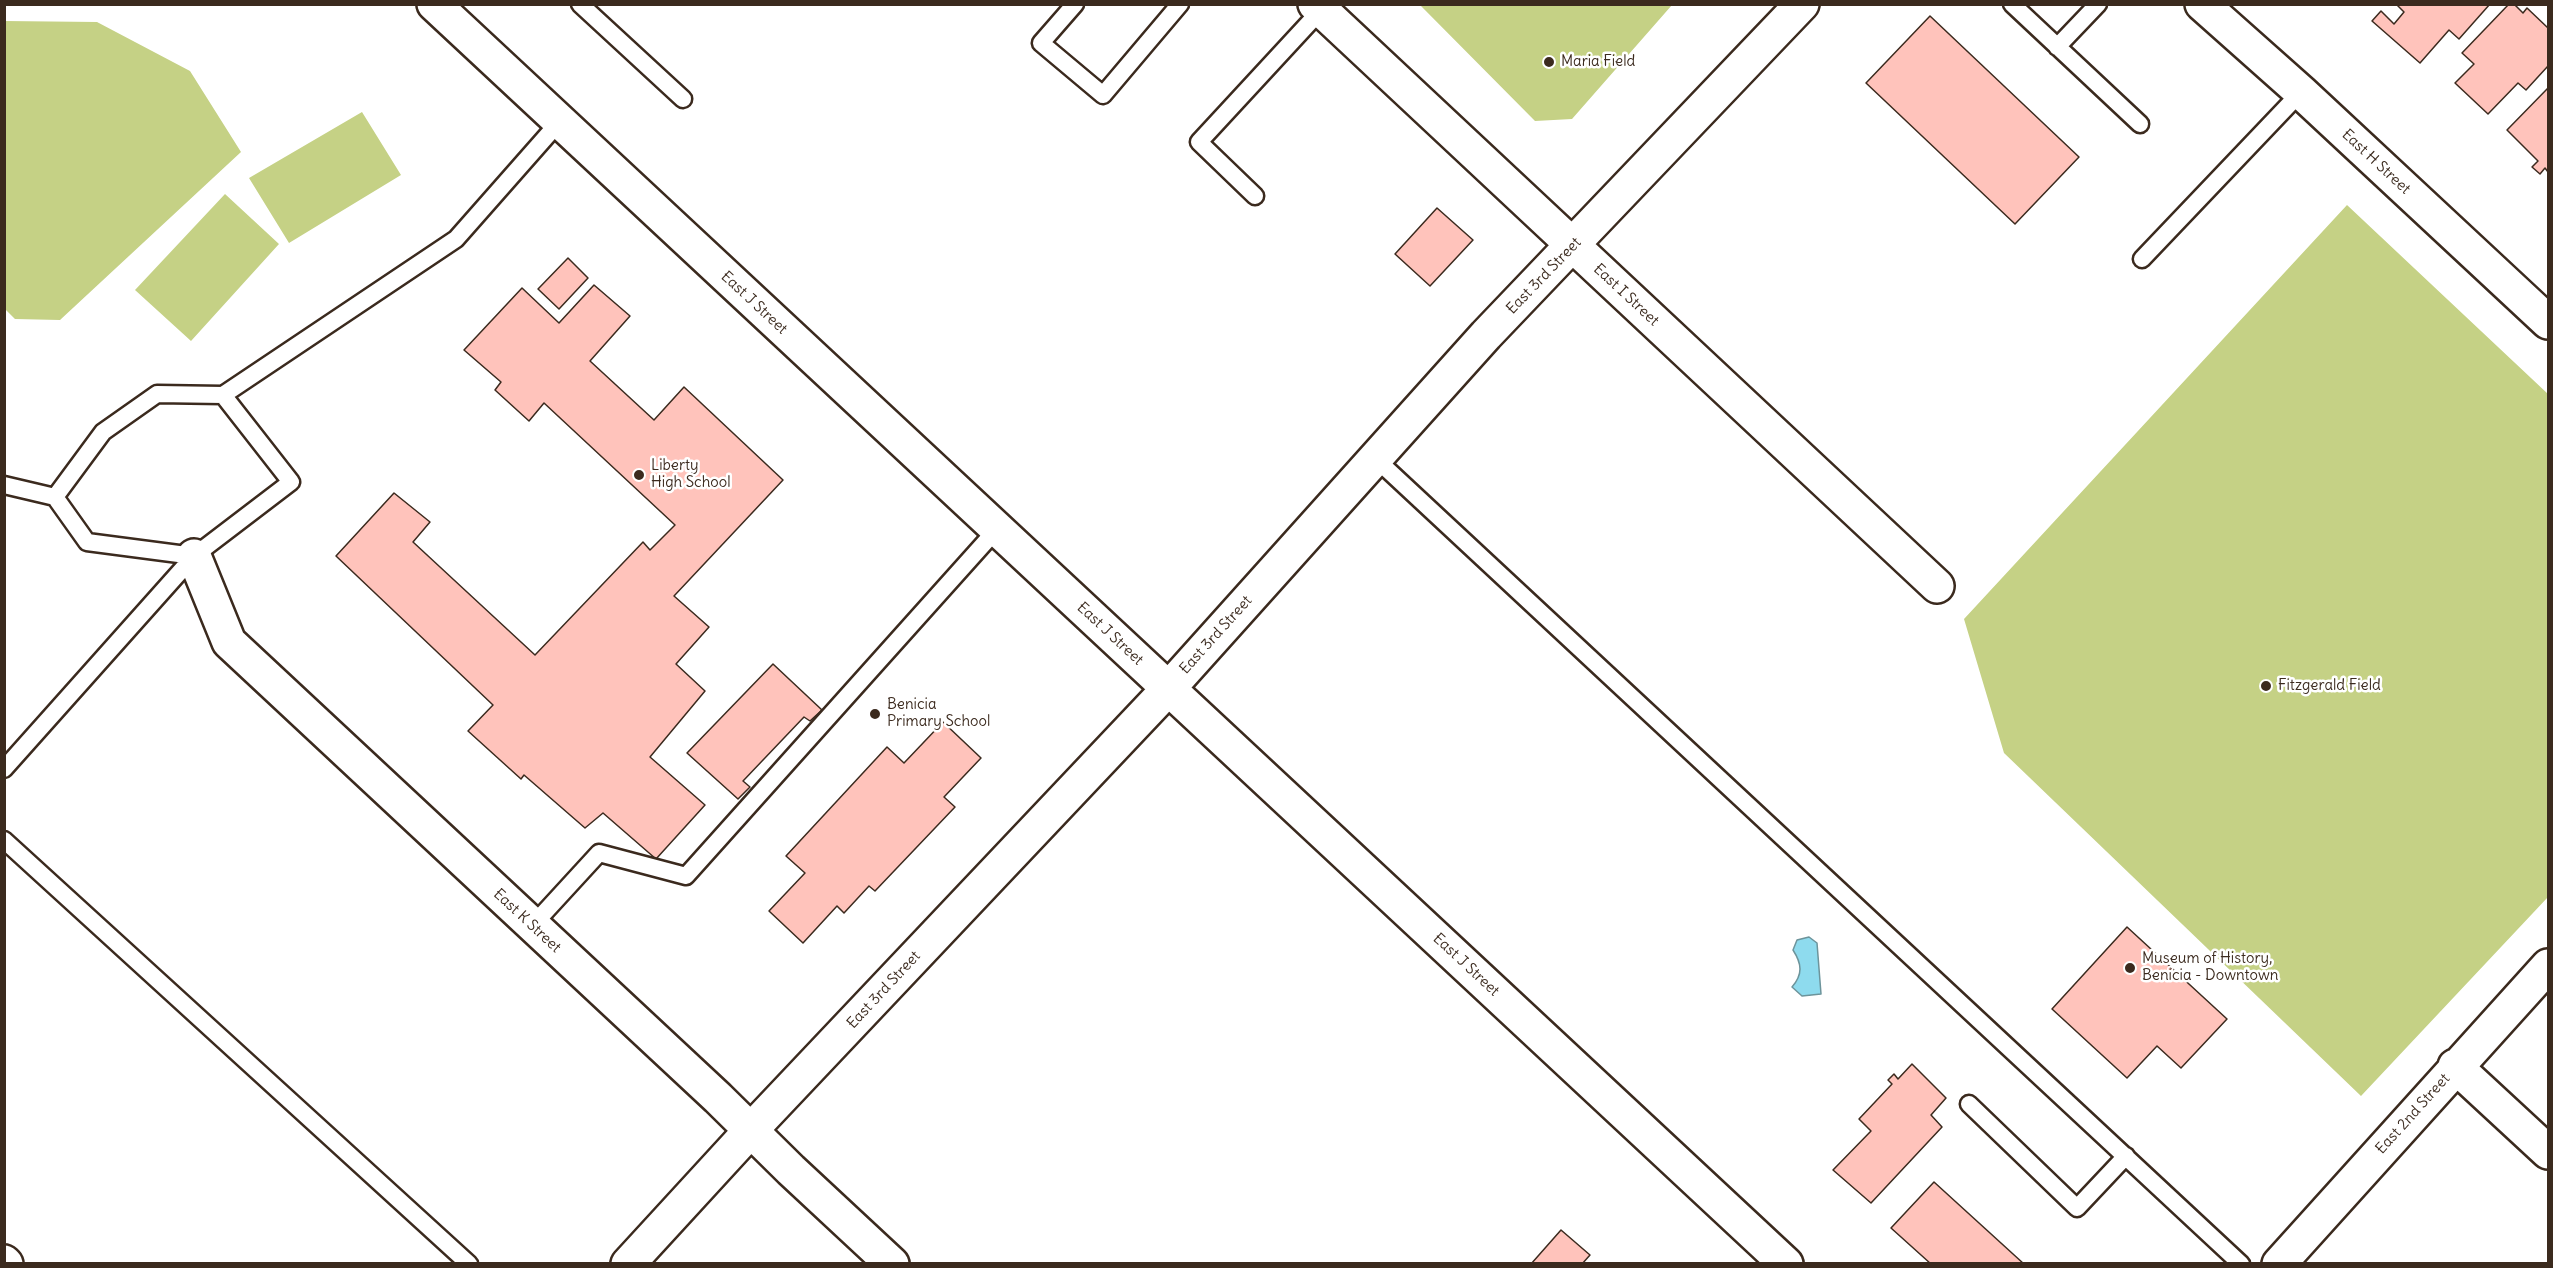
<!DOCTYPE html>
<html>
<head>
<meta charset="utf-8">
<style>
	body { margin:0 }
	#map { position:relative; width:2553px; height:1268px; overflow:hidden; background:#fff; font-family:Delius,sans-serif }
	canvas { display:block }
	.frame { position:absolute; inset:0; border:6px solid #3b2a1e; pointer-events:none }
</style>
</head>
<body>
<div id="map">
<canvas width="2553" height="1268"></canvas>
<div class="frame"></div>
</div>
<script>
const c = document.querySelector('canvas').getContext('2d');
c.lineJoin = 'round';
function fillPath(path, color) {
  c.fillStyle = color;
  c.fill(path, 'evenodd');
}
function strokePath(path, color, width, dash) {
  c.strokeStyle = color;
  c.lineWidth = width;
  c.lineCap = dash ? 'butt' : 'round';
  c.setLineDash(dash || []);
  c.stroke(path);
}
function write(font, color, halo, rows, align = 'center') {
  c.font = font + ' Delius,sans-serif';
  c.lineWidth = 5;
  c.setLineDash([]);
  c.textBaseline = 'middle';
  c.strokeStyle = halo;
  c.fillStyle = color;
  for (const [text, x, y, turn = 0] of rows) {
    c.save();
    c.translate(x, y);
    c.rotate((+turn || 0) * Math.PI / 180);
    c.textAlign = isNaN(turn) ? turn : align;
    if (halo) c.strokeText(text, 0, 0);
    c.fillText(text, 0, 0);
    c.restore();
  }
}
const green = new Path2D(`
	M1420 5H1672L1572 119 1535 121Z
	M4 21 97 22 190 71 241 152 60 320 15 319 5 309Z
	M362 112 401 175 289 243 249 178Z
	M225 194 279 244 191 341 135 290Z
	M2347 205 2548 394V897L2361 1096 2004 753 1964 619Z`);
const water = new Path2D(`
	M1809 937 1817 943 1821 994 1802 996 1792 987C1803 974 1802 964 1793 950L1797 940Z`);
const building = new Path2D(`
	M2396 4H2490L2459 39 2449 30 2420 63 2372 21 2381 11 2394 24 2404 12Z
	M2509 4H2514L2523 13 2527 8 2548 28V66L2526 90 2518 83 2488 114 2455 83 2474 64 2462 53Z
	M1930 16 2079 157 2015 224 1866 83Z
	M2548 88V172L2545 168 2540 174 2532 167 2538 161 2507 130Z
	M1437 208 1473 240 1430 286 1395 254Z
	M568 258 588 278 559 309 538 289Z
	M594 285 630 316 590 361 654 420 684 387 783 480 674 596 709 627 676 664 705 691 650 757 705 805 656 859 603 813 585 828 524 775 521 779 468 731 493 705 336 556 394 493 430 522 413 542 535 655 643 542 650 550 675 525 544 403 529 421 495 390 501 382 464 350 522 288 559 323Z
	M773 664 822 710 810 721 804 717 743 781 750 787 738 799 687 753Z
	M943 722 981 758 944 797 955 807 875 891 869 886 844 913 837 906 803 943 769 911 805 873 786 856 887 747 904 763Z
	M2127 927 2227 1019 2181 1068 2157 1046 2127 1078 2052 1009Z
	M1912 1064 1946 1098 1931 1115 1942 1127 1871 1203 1833 1170 1871 1131 1859 1119 1892 1084 1888 1080 1894 1074 1898 1079Z
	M1934 1182 2024 1264H1931L1891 1228Z
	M1561 1230 1590 1255 1582 1264H1531Z`);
const lane = new Path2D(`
	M580 4 683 99
	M1075 4 1041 43 1103 95 1180 4
	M2012 4 2140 124
	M2057 47 2098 4
	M1255 196 1199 142 1321 10
	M2142 259 2301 92
	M1375 458 2241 1264
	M4 485 55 497
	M194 556 87 542 55 497 103 432 157 394 223 395
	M4 769 194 556 291 482 223 395 456 239 560 121
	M4 840 469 1264
	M532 926 599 853 686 876 997 529
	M1969 1104 2077 1208 2126 1156`);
const street = new Path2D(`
	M434 4 1786 1264
	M1315 4 1937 586
	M194 556 229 642 718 1098 791 1170 892 1264
	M2455 1066 2548 1152
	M4 1262 6 1264
	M628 1264 751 1130 1169 688 1486 335 1802 4
	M2279 1264 2548 966`);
const secondary = new Path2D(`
	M2202 4 2301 92 2548 322`);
const markers = [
	[1549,62,6,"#3b2a1e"],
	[639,475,6,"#3b2a1e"],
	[2266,686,6,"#3b2a1e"],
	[875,714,6,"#3b2a1e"],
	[2130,968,6,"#3b2a1e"]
];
const poiNames = [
	["Maria Field",1561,62],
	["Liberty",651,466],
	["High School",651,483],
	["Fitzgerald Field",2278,686],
	["Benicia",887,705],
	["Primary School",887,722],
	["Museum of History,",2142,959],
	["Benicia - Downtown",2142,976]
];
const streetNames = [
	["East H Street",2376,162,43],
	["East 3rd Street",1544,276,-46],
	["East I Street",1626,295,43],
	["East J Street",754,303,43],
	["East J Street",1110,634,43],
	["East 3rd Street",1216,635,-48],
	["East K Street",527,921,43],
	["East J Street",1466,965,43],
	["East 3rd Street",884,990,-47],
	["East 2nd Street",2413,1114,-48]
];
fillPath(green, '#c5d185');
fillPath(water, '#8edbee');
strokePath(water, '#6d949b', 1.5);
fillPath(building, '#ffc3bb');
strokePath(building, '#3b2a1e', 1.5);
strokePath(lane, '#3b2a1e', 21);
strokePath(street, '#3b2a1e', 38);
strokePath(secondary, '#3b2a1e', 38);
strokePath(lane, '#fff', 16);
strokePath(street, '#fff', 33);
strokePath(secondary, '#fff', 33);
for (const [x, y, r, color] of markers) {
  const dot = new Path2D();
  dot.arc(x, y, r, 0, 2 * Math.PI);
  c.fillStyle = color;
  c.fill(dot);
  strokePath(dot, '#fff', 2);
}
write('15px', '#3b2a1e', '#fff', poiNames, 'left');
write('15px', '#3b2a1e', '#fff', streetNames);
</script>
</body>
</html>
